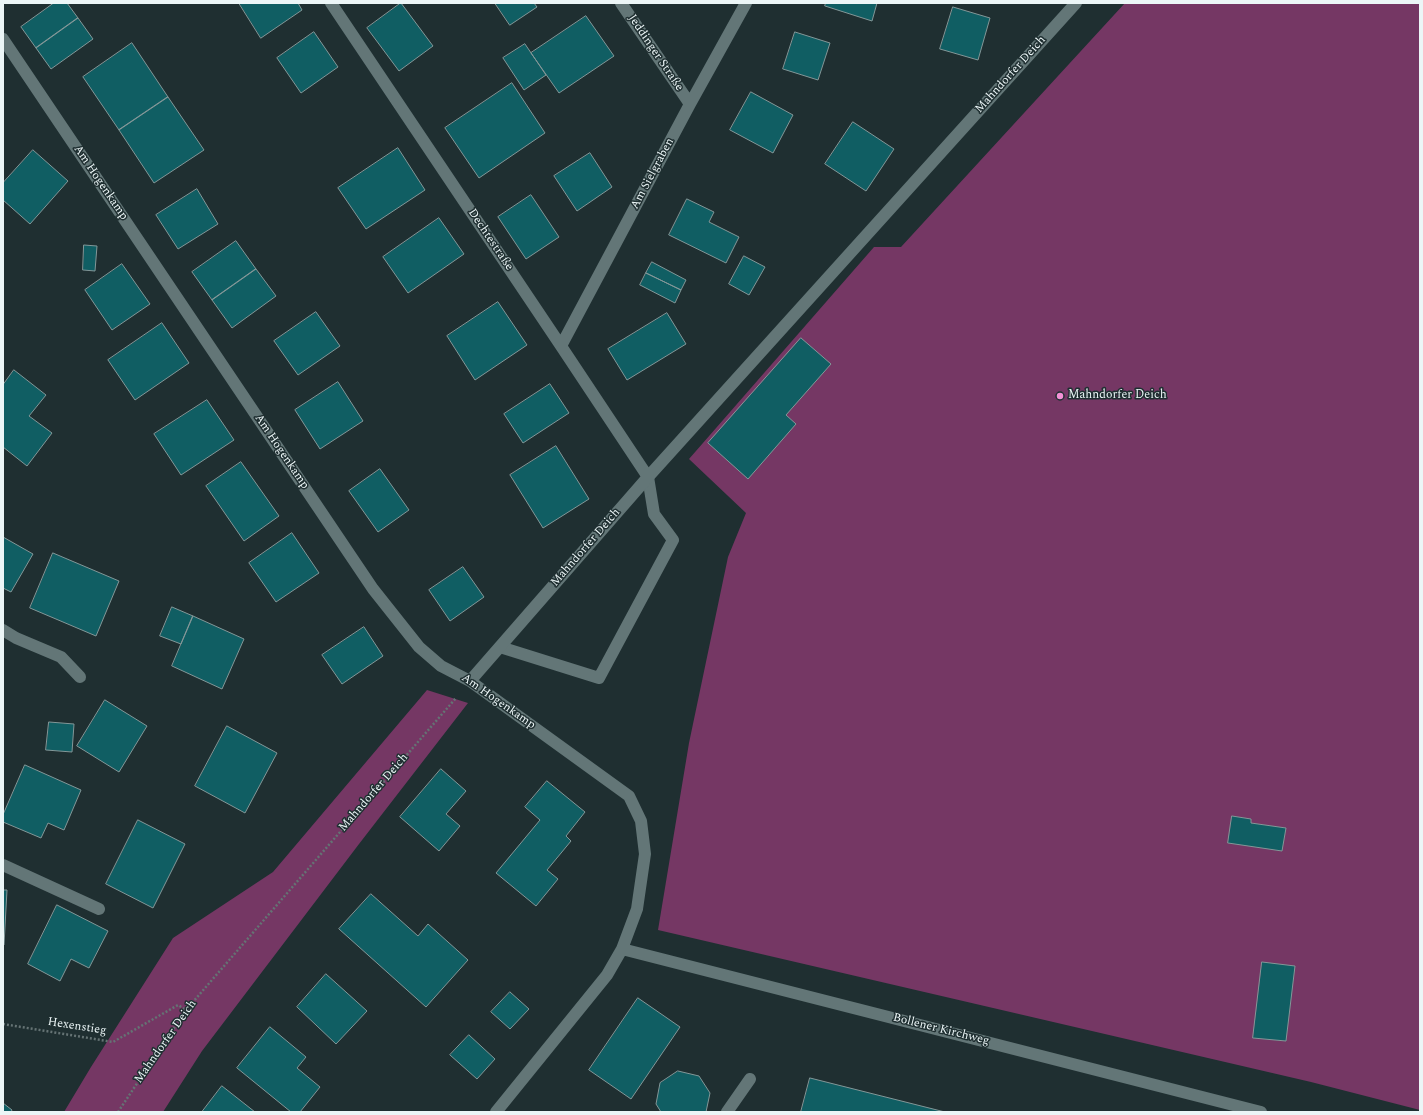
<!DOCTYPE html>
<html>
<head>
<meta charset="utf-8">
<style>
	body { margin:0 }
	#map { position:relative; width:1423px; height:1115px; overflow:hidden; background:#1f2f31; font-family:Spectral,serif }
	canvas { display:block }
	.frame { position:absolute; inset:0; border:4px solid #ecf6f7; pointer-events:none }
</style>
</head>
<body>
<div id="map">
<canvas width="1423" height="1115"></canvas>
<div class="frame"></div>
</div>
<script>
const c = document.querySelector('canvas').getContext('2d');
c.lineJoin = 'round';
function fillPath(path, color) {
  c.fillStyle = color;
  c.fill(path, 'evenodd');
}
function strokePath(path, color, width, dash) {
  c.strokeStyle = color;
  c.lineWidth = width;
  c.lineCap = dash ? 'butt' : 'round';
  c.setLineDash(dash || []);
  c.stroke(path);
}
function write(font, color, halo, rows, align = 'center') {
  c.font = font + ' Spectral,serif';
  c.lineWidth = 3;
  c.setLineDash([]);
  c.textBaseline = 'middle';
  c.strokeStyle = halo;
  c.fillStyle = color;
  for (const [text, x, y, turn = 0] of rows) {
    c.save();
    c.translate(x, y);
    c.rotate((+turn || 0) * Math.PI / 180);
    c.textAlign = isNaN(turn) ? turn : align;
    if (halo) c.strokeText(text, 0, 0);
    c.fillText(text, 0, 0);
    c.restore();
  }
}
const green = new Path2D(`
	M1125 3H1420V1110L1311 1082 658 930 689 743 728 557 746 513 689 459 874 247H901Z
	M427 690 468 703 359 844 202 1051 163 1112H64L91 1067 173 938 273 872Z`);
const building = new Path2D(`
	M54 3H67L78 18 36 48 21 27Z
	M239 3H298L302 10 261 38Z
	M401 3 433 46 399 71 367 28Z
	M495 3H534L537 7 510 25Z
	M826 3H877L872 21 825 6Z
	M953 7 990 18 978 60 940 49Z
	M586 16 614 56 559 93 531 53Z
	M78 18 93 39 51 69 36 48Z
	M314 32 338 67 301 93 277 58Z
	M795 32 830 43 818 80 783 69Z
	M132 43 168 97 119 130 83 77Z
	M525 44 546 75 524 90 503 58Z
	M512 83 545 133 479 178 445 128Z
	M751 92 793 115 773 153 730 130Z
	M168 97 204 150 154 183 119 130Z
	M853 122 894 149 866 191 825 164Z
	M398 148 425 190 366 229 338 188Z
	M33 150 68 181 30 224 3 200V183Z
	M590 153 612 187 577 211 554 176Z
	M197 189 218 224 178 249 156 215Z
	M531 195 559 237 526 259 498 217Z
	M687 199 714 212 709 222 739 237 726 263 669 235Z
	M439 218 464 254 408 293 383 257Z
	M236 241 256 269 212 300 192 272Z
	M84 245 97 246 95 271 83 270Z
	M744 256 765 267 749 295 729 284Z
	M652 262 686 280 681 290 646 273Z
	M122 264 150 304 112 330 85 290Z
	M256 269 276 296 232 328 212 300Z
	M646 273 681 290 675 303 640 285Z
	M498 302 527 345 475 380 447 336Z
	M316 312 340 346 298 375 274 341Z
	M667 313 686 344 627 380 608 349Z
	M162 323 189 363 135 400 108 360Z
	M801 338 831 364 786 415 796 424 748 479 708 443Z
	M14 370 46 395 29 416 52 433 27 466 3 447V385Z
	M338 382 363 421 320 449 295 410Z
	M550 384 569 413 523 443 504 414Z
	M207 400 234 440 181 475 154 434Z
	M556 446 589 499 543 528 510 475Z
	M241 462 279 516 244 541 206 486Z
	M380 469 409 510 378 532 349 491Z
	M292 533 319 573 276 602 249 563Z
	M3 537 33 554 11 592 3 588Z
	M53 553 119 581 96 636 30 608Z
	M463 567 484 597 450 621 429 590Z
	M172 607 193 616 181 644 160 636Z
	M193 616 244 639 222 689 172 666Z
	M364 627 383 656 342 684 322 655Z
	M105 700 147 726 119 772 77 746Z
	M49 722 74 724 72 752 46 750Z
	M227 726 277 753 245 813 195 786Z
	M25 765 81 790 64 830 48 823 41 838 3 822V815Z
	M441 769 466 791 446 814 460 826 439 851 400 817Z
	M547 781 585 812 566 836 571 841 547 870 558 879 536 906 496 873 540 820 525 807Z
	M1232 816 1251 819V823L1286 828 1282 851 1228 843Z
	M138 820 185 844 153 908 106 884Z
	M3 890H7L4 945H3Z
	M371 894 418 936 428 924 468 960 426 1007 339 929Z
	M57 905 108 931 89 968 71 959 60 981 28 964Z
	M1262 962 1295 966 1286 1041 1253 1038Z
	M326 974 367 1011 336 1044 297 1007Z
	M510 992 529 1009 510 1029 491 1012Z
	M638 998 680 1027 631 1099 589 1070Z
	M270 1027 306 1057 297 1068 320 1087 300 1112H291L237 1068Z
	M469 1035 495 1059 477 1079 450 1055Z
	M678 1071 699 1076 710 1093 706 1112H661L656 1104 660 1083Z
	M810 1078 945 1112H801Z
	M222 1086 255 1112H202Z
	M3 1103 12 1110 11 1112H3Z`);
const path = new Path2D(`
	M3 1024 113 1042 178 1005 186 1010
	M118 1112 186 1010 456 698`);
const lane = new Path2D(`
	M500 647 599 678 673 540 654 514 648 477
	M3 865 99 909
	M727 1112 750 1079`);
const street = new Path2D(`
	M331 3 561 346 648 477
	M621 3 690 104
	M3 39 373 589 419 647 441 666 470 681 629 796 641 821 645 854 637 909 622 949 607 975 496 1112
	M561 346 690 104 746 3
	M3 630 16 638 61 657 80 677
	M470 681 648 477 1076 3
	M622 949 1261 1112`);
const markers = [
	[1060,396,4,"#f391d6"]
];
const streetNames = [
	["Jeddinger Straße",655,53,56],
	["Mahndorfer Deich",1011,75,-48],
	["Am Sielgraben",653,174,-62],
	["Am Hogenkamp",100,183,56],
	["Dechtestraße",490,240,56],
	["Am Hogenkamp",281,452,56],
	["Mahndorfer Deich",586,548,-49],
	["Am Hogenkamp",498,702,35],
	["Mahndorfer Deich",374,793,-49],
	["Hexenstieg",77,1027,9],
	["Bollener Kirchweg",941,1030,14],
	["Mahndorfer Deich",166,1042,-55]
];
const poiNames = [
	["Mahndorfer Deich",1068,396]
];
fillPath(green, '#753764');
fillPath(building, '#105e63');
strokePath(building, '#839798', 1);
strokePath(path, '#657374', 2.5, [2, 2]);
strokePath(lane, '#637677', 12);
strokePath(street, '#637677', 12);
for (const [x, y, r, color] of markers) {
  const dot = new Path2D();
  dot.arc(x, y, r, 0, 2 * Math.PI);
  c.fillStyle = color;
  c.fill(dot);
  strokePath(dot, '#1f2f31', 1.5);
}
write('12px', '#ecf6f7', '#1f2f31', streetNames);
write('12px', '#ecf6f7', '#1f2f31', poiNames, 'left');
</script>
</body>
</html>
